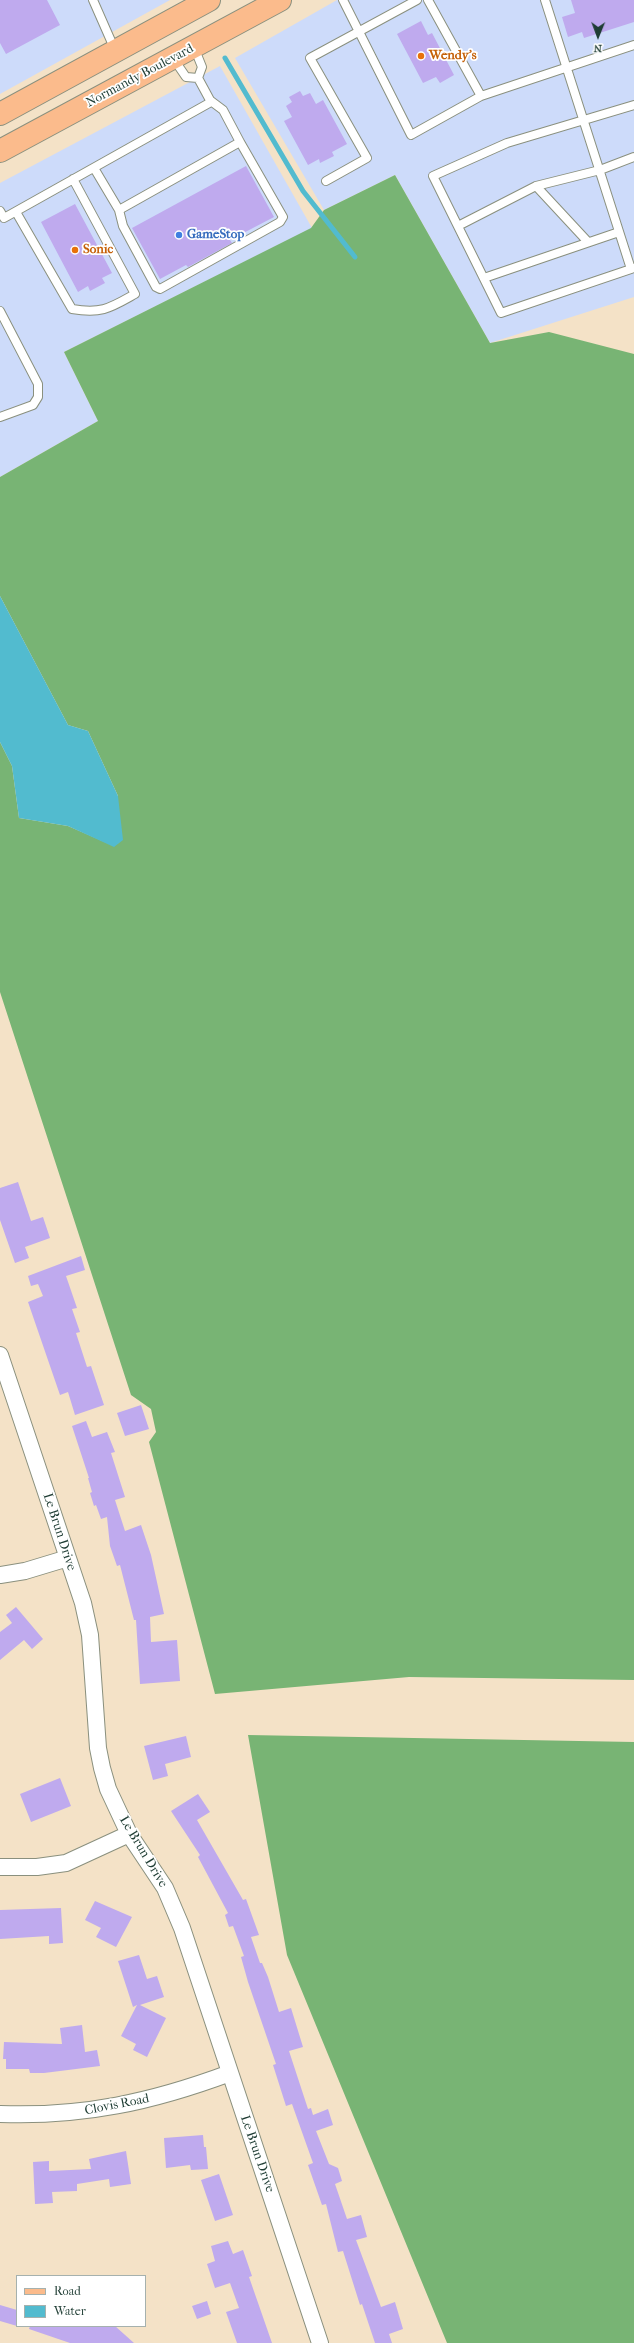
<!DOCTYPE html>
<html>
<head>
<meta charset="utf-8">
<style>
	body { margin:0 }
	#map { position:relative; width:634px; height:2343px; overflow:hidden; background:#f4e2c7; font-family:"IM FELL French Canon",serif }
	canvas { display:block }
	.legend { position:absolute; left:16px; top:2275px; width:130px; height:52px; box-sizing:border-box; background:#fff; border:1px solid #a5b1ae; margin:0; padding:5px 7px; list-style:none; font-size:12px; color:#1f3d34 }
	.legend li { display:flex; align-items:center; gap:8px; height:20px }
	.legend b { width:20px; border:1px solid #a5b1ae }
	.north { position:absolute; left:578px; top:16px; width:40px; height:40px; -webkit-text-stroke:3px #fff; paint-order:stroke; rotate:181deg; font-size:11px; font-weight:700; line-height:16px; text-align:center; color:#1f3d34 }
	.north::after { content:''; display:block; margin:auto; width:14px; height:18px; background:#1f3d34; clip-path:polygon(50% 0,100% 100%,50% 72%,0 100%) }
</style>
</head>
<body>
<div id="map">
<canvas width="634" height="2343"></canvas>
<ul class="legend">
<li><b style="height:5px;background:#fbbb8c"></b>Road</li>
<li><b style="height:11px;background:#52bbcf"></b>Water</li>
</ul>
<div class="north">N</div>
</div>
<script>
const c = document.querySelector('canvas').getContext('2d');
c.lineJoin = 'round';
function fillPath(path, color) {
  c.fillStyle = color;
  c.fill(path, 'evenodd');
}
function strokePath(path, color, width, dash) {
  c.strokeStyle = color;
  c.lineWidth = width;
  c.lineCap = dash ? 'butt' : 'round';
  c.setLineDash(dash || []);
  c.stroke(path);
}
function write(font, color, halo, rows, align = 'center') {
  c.font = font + ' "IM FELL French Canon",serif';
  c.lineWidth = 3.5;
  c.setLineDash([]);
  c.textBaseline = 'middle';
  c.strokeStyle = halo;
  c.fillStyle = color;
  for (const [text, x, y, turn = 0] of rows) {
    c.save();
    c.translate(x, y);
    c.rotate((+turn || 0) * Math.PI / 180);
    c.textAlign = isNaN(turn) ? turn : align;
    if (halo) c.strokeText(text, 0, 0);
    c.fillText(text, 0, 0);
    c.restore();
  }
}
const built = new Path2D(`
	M0 0H170L0 94Z
	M337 0H634V297L490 343 395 175 324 210 235 58Z
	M220 66 312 228 64 352 98 421 0 477V183Z`);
const forest = new Path2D(`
	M395 175 490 343 549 332 634 354V1680L409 1677 215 1694 149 1442 156 1432 151 1409 131 1395 0 992V742L12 766 19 818 68 826 114 846 118 796 88 731 68 725 0 596V477L98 421 64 352 311 228 324 210Z
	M248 1735 634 1742V2343H447L287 1955Z`);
const water = new Path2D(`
	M0 596 68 725 88 731 118 796 123 840 114 847 68 826 19 818 12 766 0 742Z`);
const stream = new Path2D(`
	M225 58 303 191 355 257`);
const building = new Path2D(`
	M0 0H47L60 25 6 54 0 43Z
	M571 0H634V22L584 38 582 32 568 37 562 17 575 13Z
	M421 21 428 35 432 33 454 75 440 83 436 77 423 83 397 34Z
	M300 91 303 96 310 93 316 104 323 100 347 144 332 152 334 156 320 163 319 159 308 165 284 121 292 117 286 106 292 102 289 97Z
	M246 166 274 217 230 240 232 243 188 267 186 265 160 279 132 228Z
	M75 204 112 273 102 278 105 283 90 291 88 286 78 292 41 222Z
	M18 1182 31 1221 43 1217 50 1238 25 1247 29 1258 15 1263 0 1220V1188Z
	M81 1256 85 1270 66 1276 77 1308 72 1309 80 1332 76 1333 87 1367 91 1366 104 1405 75 1415 68 1392 60 1395 28 1302 43 1296 38 1284 31 1286 28 1276Z
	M141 1405 149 1429 125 1436 117 1413Z
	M86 1421 92 1437 107 1432 115 1452 111 1453 125 1497 115 1500 125 1531 141 1525 151 1555 164 1614 150 1617 151 1642 177 1640 180 1681 140 1684 136 1620H134L120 1565 117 1566 110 1546 107 1517 101 1519 96 1505 94 1506 90 1493 92 1492 88 1478H89L72 1426Z
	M16 1607 43 1639 32 1649 24 1640 0 1660V1632L12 1623 6 1615Z
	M186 1736 191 1757 165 1764 168 1776 153 1780 144 1746Z
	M60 1778 71 1806 31 1822 20 1794Z
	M198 1794 210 1812 197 1820 243 1900 246 1899 259 1935 251 1937 260 1963H262L268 1977 279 2012 291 2008 303 2047 289 2051 308 2109 311 2108 313 2115 328 2109 333 2125 316 2131 329 2164 338 2168 342 2181 335 2184 347 2219 361 2215 367 2237 356 2240 381 2307 395 2302 403 2329 389 2334 392 2343H375L362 2304 360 2305 343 2251 338 2252 326 2204 322 2205 308 2165 313 2163 292 2104 286 2106 273 2065 276 2064 248 1982 241 1957 244 1956 233 1926 229 1927 225 1915 228 1913 198 1857 200 1855 171 1811Z
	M95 1901 132 1917 116 1947 96 1937 101 1928 85 1920Z
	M61 1908 63 1943 49 1944V1936L0 1939V1910Z
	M139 1955 147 1979 157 1976 164 1997 140 2005 166 2018 147 2057 133 2050 136 2044 121 2036 137 2005 133 2007 118 1961Z
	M82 2025 85 2052 97 2050 100 2066 44 2073H30L29 2069H6V2059H3L4 2042 62 2044 60 2028Z
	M203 2135 204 2147H206L208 2169 191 2170 190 2165 166 2168 164 2138Z
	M126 2151 131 2184 110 2187 109 2179 77 2184V2191L52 2192 53 2203 35 2204 33 2162 49 2161V2171L91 2169 89 2159Z
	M219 2174 233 2215 215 2221 201 2180Z
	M228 2241 233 2254 243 2250 252 2276 249 2277 272 2343H237L226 2312 239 2308 230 2283 215 2288 207 2264 215 2261 211 2246Z
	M207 2301 211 2314 197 2319 192 2306Z
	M0 2305 17 2310V2326L0 2321Z
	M30 2326H115L134 2343H70L29 2329Z`);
const lane = new Path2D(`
	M93 0 115 50
	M343 0 411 135 481 96 634 45
	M428 0 481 96
	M545 0 631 269
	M173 58 186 77 198 78
	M634 105 507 143 433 176 501 313 634 268
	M94 168 119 210 240 142 223 110 211 101
	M326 181 367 158 310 58 417 0
	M536 186 588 242
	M119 210 123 226 156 287 160 289 280 222 283 217 240 142
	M0 211 4 218 211 102 198 78 202 67 194 47
	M16 212 72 309C102 314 110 308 135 294L73 179
	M458 226 536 186 600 170 634 157
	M484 278 619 232
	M0 311 38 384V397L33 405 0 417`);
const street = new Path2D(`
	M0 1355 83 1603 90 1635 98 1748 102 1768 108 1789 129 1834 165 1888 182 1928 320 2343
	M0 1575 25 1571 68 1558
	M0 1867H37L66 1863 129 1834
	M0 2114C83 2117 152 2102 230 2073`);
const primary = new Path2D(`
	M0 114 209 0
	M0 151 280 0`);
const markers = [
	[421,56,4,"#e8710a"],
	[179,235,4,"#3f7fe0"],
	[75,250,4,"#e8710a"]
];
const foodNames = [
	["Wendy's",429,56],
	["Sonic",83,250]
];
const streetNames = [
	["Normandy Boulevard",140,76,-28],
	["Le Brun Drive",59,1532,72],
	["Le Brun Drive",143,1852,59],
	["Clovis Road",117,2105,-11],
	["Le Brun Drive",257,2154,71]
];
const shopNames = [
	["GameStop",187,235]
];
fillPath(built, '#cddbfa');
fillPath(forest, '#78b474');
fillPath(water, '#52bbcf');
strokePath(stream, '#52bbcf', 5);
fillPath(building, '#bfaaee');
strokePath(lane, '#8a907e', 10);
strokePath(street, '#8a907e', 18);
strokePath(primary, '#8a907e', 24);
strokePath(lane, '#fff', 8);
strokePath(street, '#fff', 16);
strokePath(primary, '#fbbb8c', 22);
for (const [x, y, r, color] of markers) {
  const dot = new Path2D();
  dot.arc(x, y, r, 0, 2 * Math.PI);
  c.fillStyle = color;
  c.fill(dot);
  strokePath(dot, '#fff', 1.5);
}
write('bold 13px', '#c56008', '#fff', foodNames, 'left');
write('13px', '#1f3d34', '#fff', streetNames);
write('bold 13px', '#366cbe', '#fff', shopNames, 'left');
</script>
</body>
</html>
